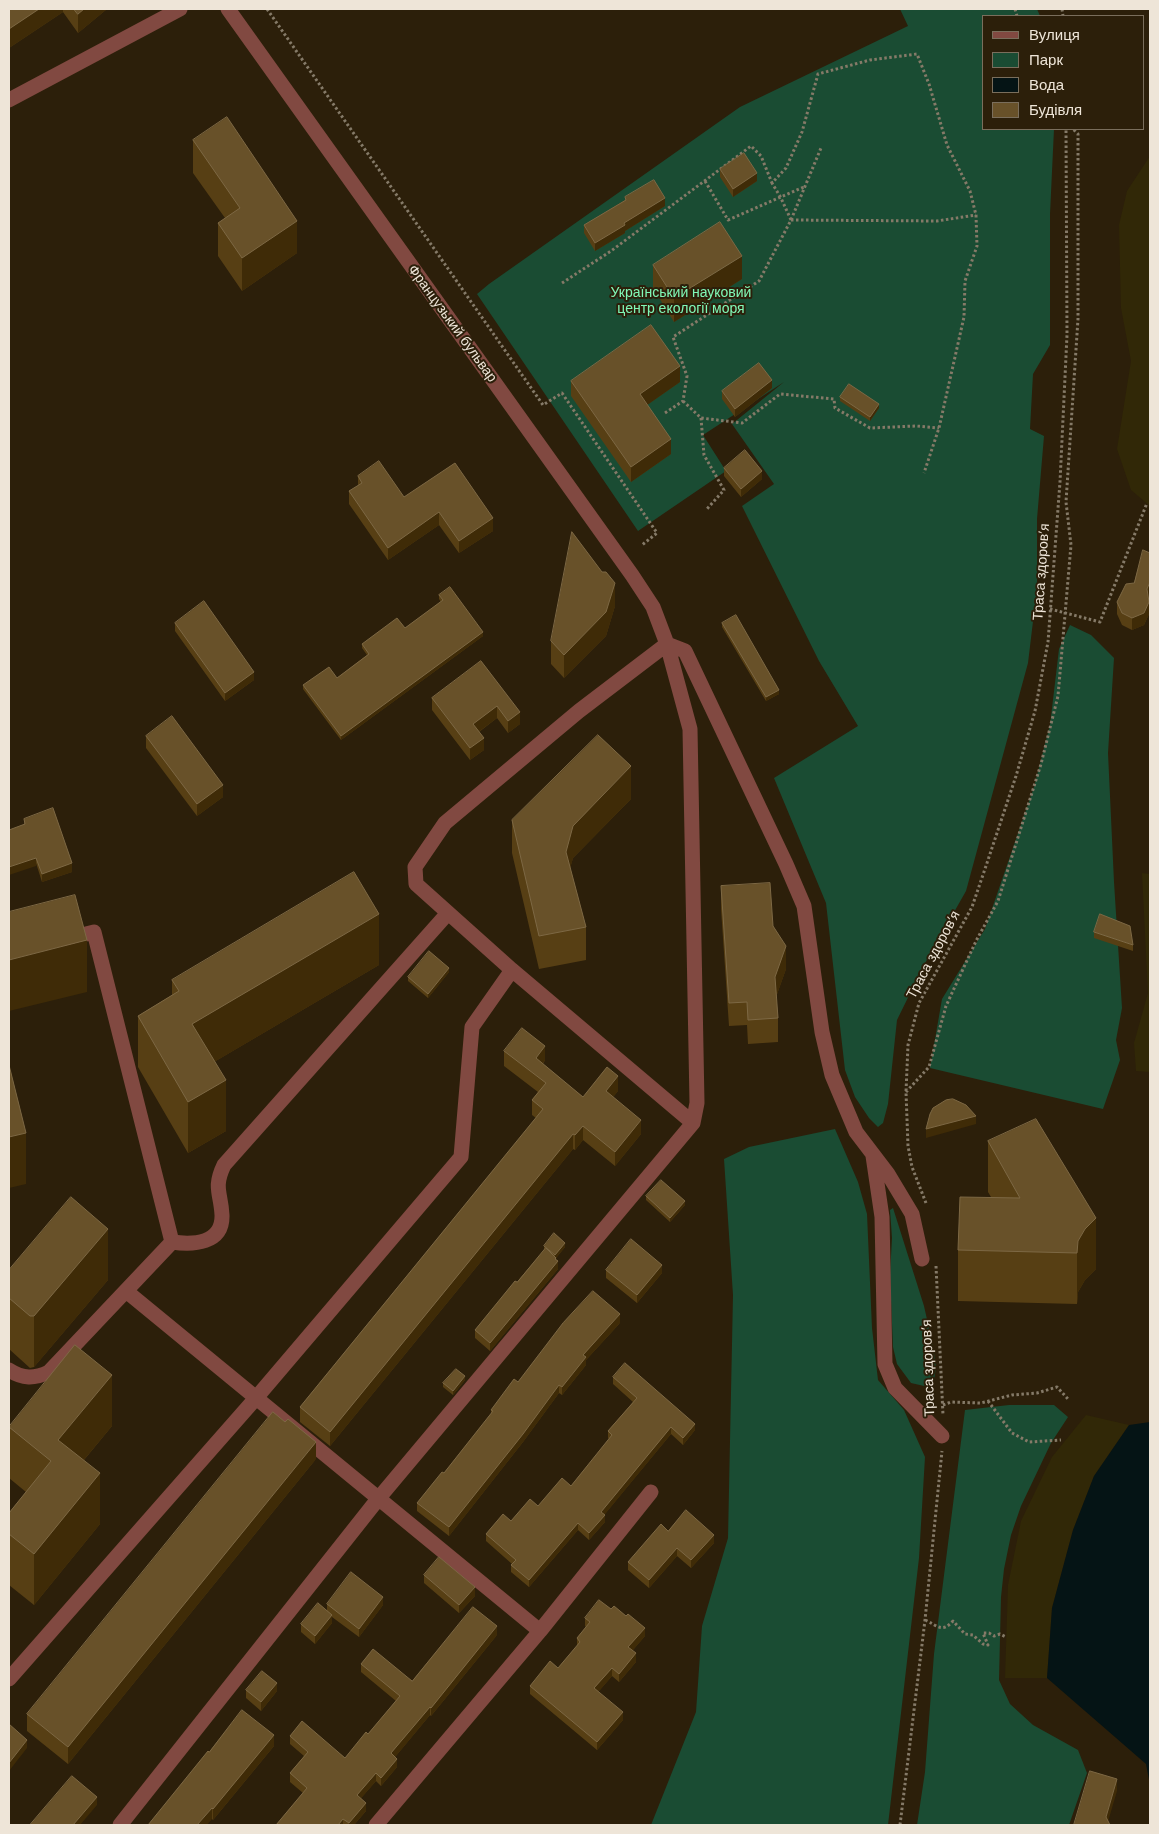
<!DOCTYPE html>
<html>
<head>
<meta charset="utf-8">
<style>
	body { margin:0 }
	#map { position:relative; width:1159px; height:1834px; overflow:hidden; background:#2c1f0a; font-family:"DM Sans",sans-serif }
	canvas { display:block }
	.frame { position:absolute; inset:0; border:10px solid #eee5d8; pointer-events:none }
	.legend { position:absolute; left:982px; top:15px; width:162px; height:115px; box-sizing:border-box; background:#2c1f0a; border:1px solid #7a6e5c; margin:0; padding:6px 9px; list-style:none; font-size:15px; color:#eee5d8 }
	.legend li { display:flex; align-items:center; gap:10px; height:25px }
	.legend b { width:25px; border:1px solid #7a6e5c }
</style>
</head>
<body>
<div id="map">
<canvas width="1159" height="1834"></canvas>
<div class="frame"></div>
<ul class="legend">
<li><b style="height:6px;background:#814941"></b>Вулиця</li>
<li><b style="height:14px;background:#1a4c33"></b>Парк</li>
<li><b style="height:14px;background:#051415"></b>Вода</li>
<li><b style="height:14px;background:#685129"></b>Будівля</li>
</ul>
</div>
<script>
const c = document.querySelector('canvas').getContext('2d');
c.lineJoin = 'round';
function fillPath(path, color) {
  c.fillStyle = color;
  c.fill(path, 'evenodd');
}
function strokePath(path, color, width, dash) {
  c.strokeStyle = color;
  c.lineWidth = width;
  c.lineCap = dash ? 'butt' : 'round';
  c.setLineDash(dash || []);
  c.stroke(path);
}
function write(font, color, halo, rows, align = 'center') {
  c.font = font + ' "DM Sans",sans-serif';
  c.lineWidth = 4;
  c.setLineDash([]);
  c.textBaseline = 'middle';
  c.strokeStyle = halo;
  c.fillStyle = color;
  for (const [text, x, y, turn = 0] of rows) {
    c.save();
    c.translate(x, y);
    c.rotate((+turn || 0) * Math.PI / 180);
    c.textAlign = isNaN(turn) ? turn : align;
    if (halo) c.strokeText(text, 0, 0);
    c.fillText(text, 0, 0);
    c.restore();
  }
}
const green = new Path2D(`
	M900 9H1037L1040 16H983V129H1054L1050 214V345L1033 374 1030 429 1044 436 1037 519V588L1028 663 966 891 924 965 897 1020 888 1104 883 1123 878 1127 869 1118 855 1097 845 1070 826 903 774 778 858 726 819 661 742 506 774 484 732 424 784 382 703 435 726 471 638 531 477 294 489 284 740 107 908 26Z
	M1070 625 1091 635 1114 658 1108 753 1114 882 1122 1008 1116 1040 1120 1060 1103 1109 930 1068 942 999 985 929 1034 787 1050 725 1059 649Z
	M835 1129 858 1182 867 1214 872 1328 878 1380 904 1410 925 1457 919 1558 888 1825H651L696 1712 702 1626 728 1538 733 1295 724 1159 749 1147Z
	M893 1208 924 1306 933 1346 936 1367 933 1388 911 1383 897 1364 893 1347 890 1275 892 1238 890 1210Z
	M1009 1405H1054L1068 1417 1051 1443 1021 1506 1011 1535 1004 1569 1001 1597 999 1680 1010 1704 1033 1725 1078 1750 1087 1773 1069 1825H917L925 1772 934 1654 965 1410Z`);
const sand = new Path2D(`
	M1150 156V506L1131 490 1117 449 1131 361 1121 308 1119 225 1127 191Z
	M1142 873 1150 874V1072L1136 1071 1134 1043 1148 993Z
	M1086 1415 1129 1425 1094 1476 1073 1530 1052 1608 1047 1678H1005L1008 1585 1021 1521 1052 1457Z`);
const water = new Path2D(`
	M1150 1422V1785L1146 1764 1047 1678 1052 1608 1073 1530 1094 1476 1129 1425Z`);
const path = new Path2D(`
	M267 9 543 405 562 393 657 533 642 545
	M1015 9 1017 16
	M1062 9 1063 16
	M705 181 728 220 804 187
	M791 220 781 198 772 183 786 168 802 132 818 74 870 60 917 54 929 84 947 145 970 191 976 215 977 246 965 281 964 317 939 428 924 473
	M791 220 937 221 976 215
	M562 283 611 251 751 146 761 156 772 183
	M683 401 701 418 742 423 780 394 834 399 835 408 870 428 916 426 939 428
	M665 413 683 401 687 376 673 337 759 281 791 220 821 148
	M701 418 704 455 724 490 706 510
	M1050 609 1100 622 1147 503
	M906 1092 929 1067 946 1006 976 941 998 901 1041 764 1058 696 1071 545 1066 502 1078 319V134L1073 129
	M926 1203 912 1167 908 1146 906 1092 908 1045 919 1003 972 907 986 866 1016 776 1035 711 1048 642 1060 482 1067 335 1066 129
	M936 1266 943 1415
	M988 1401 1012 1433 1029 1442 1061 1440
	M943 1405 951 1402 981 1403 1012 1395 1037 1393 1057 1387 1068 1399
	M925 1620C938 1626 942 1633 953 1621L965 1634 973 1635 983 1644 988 1645 983 1633H989L994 1636 1000 1634 1006 1637
	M900 1825 925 1620 942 1451`);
const minor = new Path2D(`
	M9 100 180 9
	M667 644 579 711 445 823 415 867 416 884 512 970 693 1123
	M667 644 685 651 786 864 804 906 822 1032 832 1075 856 1132 888 1174 912 1214 922 1259
	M66 939 94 932 172 1242
	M873 1156 882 1217 885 1364 895 1388 942 1436
	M172 1242C193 1245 223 1244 222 1215 221 1193 213 1188 224 1165L448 913
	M126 1291 540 1631
	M9 1370C23 1379 34 1379 49 1372L172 1242
	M9 1679 256 1398 461 1157 472 1027 512 970
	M120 1825 378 1499 693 1123 697 1103 690 729 667 644 653 607 632 575 228 9
	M376 1825 540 1631 651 1492`);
const wall = new Path2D(`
	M9 9H107L78 33 63 12 9 48Z
	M193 140 297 253 242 291 218 256V223L225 218 193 173Z
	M720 169 757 181 733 197 720 177Z
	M625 197 665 206 625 231V233L595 251 584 233V225L625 200Z
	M653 265 742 279 674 322 653 288Z
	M571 381 680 382 647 405 671 454 631 482 571 396Z
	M772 388 735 417 722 399V391Z
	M840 397 879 408 870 421 840 401Z
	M724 468 762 479 741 497 724 476Z
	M358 476 404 497 493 531 459 553 439 525 388 560 349 504V491L358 486Z
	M439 595 483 636 341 740 303 689V685L337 678 367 655 362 648V644L405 628 441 602 439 599Z
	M1149 597V614L1144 625 1132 630 1122 625 1117 614V602Z
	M615 606 606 636 564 678 551 664V641Z
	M175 623 254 680 225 701 175 631Z
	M722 623 779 694 766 701 722 627Z
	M481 661 520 724 508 733 497 718 479 732 484 750 470 760 432 710V698Z
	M146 736 223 797 197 816 146 748Z
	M631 799 573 858 570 868 586 927V960L539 969 512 853V820Z
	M24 819 72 872 42 882 24 825Z
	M721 886 773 926 786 969 776 997 778 1018V1042L748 1044 747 1025 729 1026 721 909Z
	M1094 932 1133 945V951L1094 938Z
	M379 965 214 1062 226 1131 188 1153 138 1067V1016L172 995V980Z
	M449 972 428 998 408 981V977Z
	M504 1051 545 1060 543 1064 583 1097 618 1091 613 1097 641 1134 615 1166 583 1140 575 1150 573 1149 330 1446 300 1422V1407L536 1118 532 1115V1100L538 1092 504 1066Z
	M988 1141 1096 1269 1085 1280 1078 1292 1077 1304 958 1301V1250L991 1197 988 1192Z
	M646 1196 685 1205 670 1222 646 1200Z
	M544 1246 565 1247 556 1258 558 1269 490 1351 475 1338V1330L517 1282 544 1250Z
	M9 1270 108 1280 34 1367 30 1368 9 1349Z
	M606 1270 662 1273 637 1303 606 1278Z
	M620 1323 586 1360V1365L562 1395 559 1393 523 1442 449 1536 417 1511V1503L444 1473 491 1414V1410L518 1382Z
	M613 1377 695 1430 683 1445 671 1434 604 1515 605 1522 589 1540 578 1530 529 1587 511 1572V1565L512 1564 486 1541V1534L538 1506 571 1486 609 1439 608 1438V1431L633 1402 613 1384Z
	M465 1380 453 1395 443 1387V1383Z
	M112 1426 84 1460 100 1524 34 1605 9 1585V1513L26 1492 9 1478V1427Z
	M316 1459 68 1764 27 1731V1714Z
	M668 1531 714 1543 691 1568 677 1556 649 1588 628 1570V1562Z
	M424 1575 475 1596 459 1613 424 1583Z
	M327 1604 383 1605 359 1637 332 1617V1623L315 1644 301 1632V1624L327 1610Z
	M611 1609 645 1636 632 1651 636 1662 619 1682 612 1676 598 1692 623 1720 597 1750 530 1694V1686L558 1668 577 1646V1638L586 1627 585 1626V1618Z
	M497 1635 431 1716 430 1715 395 1757 397 1767 381 1786 376 1781 361 1798 366 1811 354 1825H276L303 1793 290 1782V1773L304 1756 290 1744V1736L345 1758 368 1734 396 1701 361 1672V1664L412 1681Z
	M246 1690 277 1691 261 1711 246 1698Z
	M274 1746 213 1820 212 1819 209 1752Z`);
const shadedWall = new Path2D(`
	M39 9H63V12L9 48V29Z
	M84 9H107L78 33V14Z
	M757 173V181L733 197V189Z
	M665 198V206L625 231V233L595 251V243L624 223Z
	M297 221V253L242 291V258Z
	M742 256V279L674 322V298Z
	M680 366V382L640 410V394Z
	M772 380V388L735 417V409Z
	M879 404V408L870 421V417Z
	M671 439V454L631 482V467Z
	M762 471V479L741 497V489Z
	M439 512V525L388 560V548Z
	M493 518V531L459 553V541Z
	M1150 582V594L1147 601V589Z
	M615 583V606L606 636 564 678V655Z
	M1149 602V614L1144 625 1132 630V618Z
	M483 632V636L341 740V736Z
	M254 672V680L225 701V693Z
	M779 690V694L766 701V697Z
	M497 706V718L473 736V724Z
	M520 712V724L508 733V721Z
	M484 738V750L470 760V748Z
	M631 766V799L573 858 566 884V852L573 826Z
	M223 785V797L197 816V804Z
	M36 858V866L9 875V867Z
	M72 863V872L42 882V874Z
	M379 914V965L192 1075V1024Z
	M87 940V992L9 1011V960Z
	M786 946V969L775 1000V977Z
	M449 968V972L428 998V994Z
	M545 1046V1060L536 1073V1058Z
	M618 1076V1091L606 1106V1091Z
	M226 1080V1131L188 1153V1102Z
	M976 1116V1124L926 1138V1129Z
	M641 1120V1134L615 1166V1152Z
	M583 1126V1140L575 1150V1135Z
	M26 1133V1184L9 1188V1137Z
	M573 1134V1149L330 1446V1432Z
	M685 1201V1205L670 1222V1218Z
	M1096 1218V1269L1085 1280 1078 1292 1077 1304V1253L1078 1241 1085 1229Z
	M108 1229V1280L34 1367V1316Z
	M565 1243V1247L556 1258V1264L558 1261V1269L490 1351V1343L555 1265V1255Z
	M662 1265V1273L637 1303V1295Z
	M620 1314V1323L586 1360V1365L562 1395V1387L583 1355Z
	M112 1375V1426L58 1491V1440Z
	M465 1376V1380L453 1395V1391Z
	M559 1385V1393L523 1442 449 1536V1527Z
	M695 1424V1430L683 1445V1438Z
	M671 1427V1434L601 1519V1512Z
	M316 1442V1459L68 1764V1747Z
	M100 1473V1524L34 1605V1554Z
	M605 1515V1522L589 1540V1533Z
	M578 1523V1530L529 1587V1580Z
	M714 1535V1543L691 1568V1560Z
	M677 1548V1556L649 1588V1580Z
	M475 1587V1596L459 1613V1605Z
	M383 1597V1605L359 1637V1629Z
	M332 1615V1623L315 1644V1636Z
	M497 1626V1635L431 1716V1708Z
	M645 1628V1636L628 1656V1647Z
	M636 1653V1662L619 1682V1674Z
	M612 1668V1676L594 1697V1688Z
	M277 1683V1691L261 1711V1702Z
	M430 1707V1715L391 1762V1753Z
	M623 1712V1720L597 1750V1742Z
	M274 1735V1746L213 1820V1809Z
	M27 1740V1748L9 1771V1763Z
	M397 1759V1767L381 1786V1778Z
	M376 1773V1781L357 1803V1795Z
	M1117 1779V1791L1107 1825 1106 1817Z
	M97 1797V1805L80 1825H73Z
	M366 1803V1811L354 1825H349V1823Z
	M212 1808V1819L207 1825H197Z
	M343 1819V1825H338Z`);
const building = new Path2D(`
	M9 9H39L9 29Z
	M74 9H84L78 14Z
	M227 117 297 221 242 258 218 223 240 208 193 140Z
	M744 153 757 173 733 189 720 169Z
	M654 180 665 198 624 223 625 225 595 243 584 225 626 200 625 197Z
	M720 222 742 256 674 298 653 265Z
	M651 325 680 366 640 394 671 439 631 467 571 381Z
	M759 363 772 380 735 409 722 391Z
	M849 384 879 404 870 417 840 397Z
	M745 450 762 471 741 489 724 468Z
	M379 461 404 497 455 463 493 518 459 541 439 512 388 548 349 491 362 483 358 476Z
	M572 532 602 572H606L615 583 606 612 564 655 551 641Z
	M1143 550 1150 553V582L1147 589 1149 602 1144 613 1132 618 1122 613 1117 602 1126 584 1134 583Z
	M450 587 483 632 341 736 303 685 329 667 337 678 369 654 362 644 397 618 405 628 443 600 439 595Z
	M204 601 254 672 225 693 175 623Z
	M736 615 779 690 766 697 722 623Z
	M481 661 520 712 508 721 497 706 473 724 484 738 470 748 432 698Z
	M172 716 223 785 197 804 146 736Z
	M598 735 631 766 573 826 566 852 586 927 539 936 512 820Z
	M53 808 72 863 42 874 36 858 9 867V830L25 824 24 819Z
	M354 872 379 914 192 1024 226 1080 188 1102 138 1016 179 991 172 980Z
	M770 883 773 926 786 946 775 977 778 1018 748 1020 747 1002 729 1003 721 886Z
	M75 895 87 940 9 960V912Z
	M1100 914 1130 926 1133 945 1094 932Z
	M429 951 449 968 428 994 408 977Z
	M522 1028 545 1046 536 1058 583 1097 607 1067 618 1076 606 1091 641 1120 615 1152 583 1126 575 1135 573 1134 330 1432 300 1407 543 1109 532 1100 546 1083 504 1051Z
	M9 1065 26 1133 9 1137Z
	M953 1099 966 1105 976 1116 926 1129 930 1114 933 1108 946 1100Z
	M1036 1119 1096 1218 1085 1229 1078 1241 1077 1253 958 1250 960 1197 1020 1198 988 1141Z
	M661 1180 685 1201 670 1218 646 1196Z
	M71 1197 108 1229 34 1316H30L9 1298V1270Z
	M554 1233 565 1243 555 1255 544 1246Z
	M631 1239 662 1265 637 1295 606 1270Z
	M546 1248 556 1258 555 1259 558 1261 490 1343 475 1330 515 1281 517 1282Z
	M593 1291 620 1314 583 1355 586 1357 562 1387 559 1385 523 1434 449 1527 417 1503 442 1472 444 1473 493 1411 491 1410 514 1379 518 1382 563 1323Z
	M75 1345 112 1375 58 1440 100 1473 34 1554 9 1534V1513L51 1461 9 1427Z
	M625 1363 695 1424 683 1438 671 1427 601 1512 605 1515 589 1533 578 1523 529 1580 511 1565 516 1560 486 1534 503 1514 511 1521 530 1499 538 1506 562 1478 571 1486 612 1435 608 1431 637 1398 613 1377Z
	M456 1369 465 1376 453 1391 443 1383Z
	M273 1412 285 1422 288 1419 316 1442 68 1747 27 1714Z
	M686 1510 714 1535 691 1560 677 1548 649 1580 628 1562 661 1524 668 1531Z
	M439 1557 475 1587 459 1605 424 1575Z
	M351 1572 383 1597 359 1629 327 1604Z
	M599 1600 611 1609 614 1606 626 1616 628 1614 645 1628 628 1647 636 1653 619 1674 612 1668 594 1688 623 1712 597 1742 530 1686 550 1661 558 1668 580 1642 577 1638 590 1622 585 1618Z
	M318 1603 332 1615 315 1636 301 1624Z
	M473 1607 497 1626 431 1708 430 1707 391 1753 397 1759 381 1778 376 1773 357 1795 366 1803 349 1823 343 1819 338 1825H276L307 1788 290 1773 308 1752 290 1736 302 1721 345 1758 366 1732 368 1734 400 1696 361 1664 373 1649 412 1681Z
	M262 1671 277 1683 261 1702 246 1690Z
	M242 1710 274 1735 213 1809 212 1808 197 1825H148L208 1751 209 1752Z
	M9 1724 27 1740 9 1763Z
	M1090 1771 1117 1779 1106 1817 1110 1825H1074Z
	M72 1776 97 1797 73 1825H30Z`);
const parkNames = [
	["Український науковий",681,293],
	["центр екології моря",681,309]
];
const streetNames = [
	["Французький бульвар",452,324,54],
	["Траса здоров’я",1042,572,-86],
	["Траса здоров’я",934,955,-62],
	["Траса здоров’я",929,1368,-92]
];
fillPath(green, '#1a4c33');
fillPath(sand, '#312807');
fillPath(water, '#051415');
strokePath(path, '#857a68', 3, [2.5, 2.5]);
strokePath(minor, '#814941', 15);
fillPath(wall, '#573f14');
fillPath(shadedWall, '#3f2b07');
fillPath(building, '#685129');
strokePath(building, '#7d6844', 1);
write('14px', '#80f8b7', '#2c1f0a', parkNames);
write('14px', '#eee5d8', '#2c1f0a', streetNames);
</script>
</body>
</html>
